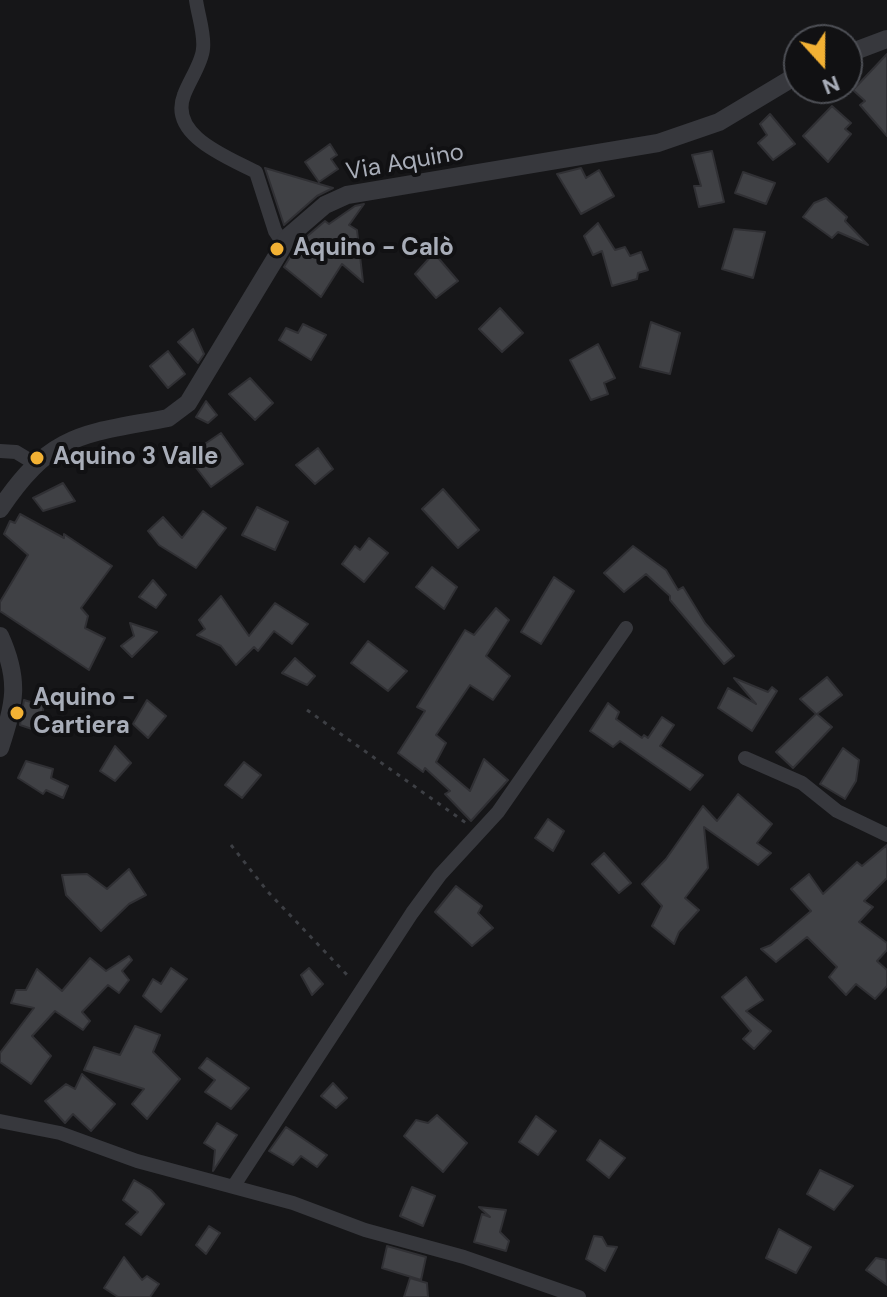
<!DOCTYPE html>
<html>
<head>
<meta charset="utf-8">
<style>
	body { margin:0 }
	#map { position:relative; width:887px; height:1297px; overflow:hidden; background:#161618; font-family:"DM Sans",sans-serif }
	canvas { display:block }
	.north { position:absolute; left:783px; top:24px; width:80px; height:80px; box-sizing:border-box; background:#111113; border:2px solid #4d4f55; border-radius:50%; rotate:159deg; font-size:22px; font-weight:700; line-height:32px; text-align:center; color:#a8adb8 }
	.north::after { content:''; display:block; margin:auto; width:28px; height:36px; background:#f2b134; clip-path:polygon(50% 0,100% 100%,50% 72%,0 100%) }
</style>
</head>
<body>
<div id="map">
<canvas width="887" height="1297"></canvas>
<div class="north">N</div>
</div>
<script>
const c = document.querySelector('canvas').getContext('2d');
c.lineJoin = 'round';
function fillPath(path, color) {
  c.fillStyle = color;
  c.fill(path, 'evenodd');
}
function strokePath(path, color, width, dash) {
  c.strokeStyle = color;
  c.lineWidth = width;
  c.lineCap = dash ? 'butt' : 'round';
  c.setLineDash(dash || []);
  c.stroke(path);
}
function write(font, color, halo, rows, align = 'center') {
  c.font = font + ' "DM Sans",sans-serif';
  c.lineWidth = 8;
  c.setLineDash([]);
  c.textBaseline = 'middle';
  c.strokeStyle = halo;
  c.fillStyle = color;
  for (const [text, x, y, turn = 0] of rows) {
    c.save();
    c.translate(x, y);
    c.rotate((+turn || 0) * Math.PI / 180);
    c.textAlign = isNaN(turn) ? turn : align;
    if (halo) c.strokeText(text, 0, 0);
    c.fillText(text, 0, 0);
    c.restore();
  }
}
const building = new Path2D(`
	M887 54V136L860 105 865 101 853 90Z
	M832 106 851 123 845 129 851 134 828 162 803 136Z
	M770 114 795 144 773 160 758 143 767 135 760 124Z
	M330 144 337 155 331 159 338 169 319 182 305 162Z
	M712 151 724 202 699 207 694 186H701L692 155Z
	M265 168 333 188 317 196 284 225Z
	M581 168 586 178 599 170 614 196 581 214 557 174Z
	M743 172 775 183 766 204 735 193Z
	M826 198 847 217 845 221 868 245 838 232 832 238 803 217 814 203Z
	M364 204 349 225 357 230 363 282 342 264 321 297 284 267 298 244 325 221 329 224 355 206Z
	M598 223 615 250 625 247 630 256 641 252 648 270 638 273 637 279 612 286 602 251 593 255 584 236Z
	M734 229 765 232 753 278 722 269Z
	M434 253 458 281 436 298 415 274Z
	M500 308 523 333 502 352 479 329Z
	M651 322 680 333 670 374 640 367Z
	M303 324 326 335 311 360 279 340 286 328 298 333Z
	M193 329 204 354 198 363 178 342Z
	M598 344 615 378 604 383 608 394 591 400 570 360Z
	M168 351 185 374 168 388 150 366Z
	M250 378 273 403 255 420 229 394Z
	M206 401 217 415 208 423 196 417Z
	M221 433 243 464 211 487 187 456Z
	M318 448 333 469 315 484 296 465Z
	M63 483 75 501 43 511 33 498Z
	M443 489 479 530 458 548 422 509Z
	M257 507 288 522 275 550 242 535Z
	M203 511 226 528 196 568 159 545 148 531 163 517 182 538Z
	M20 514 64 538V534L112 566 81 608 88 616 85 628 105 638 89 670 0 611V602L28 555 4 534 10 521 15 523Z
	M369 538 388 553 364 582 342 564 355 546 360 550Z
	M633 546 666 570 678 590 683 587 705 623 734 656 724 664 670 600V596L646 574 624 592 604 573Z
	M432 567 457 587 444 609 416 587Z
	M554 577 574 591 541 644 521 632Z
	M153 580 166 595 156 608 139 597Z
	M221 596 249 636 275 603 308 624 292 644 274 631 258 651 254 647 236 665 221 646 197 635 205 629 199 620Z
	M496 608 509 620 486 656 510 676 493 700 470 685 436 735 446 743 436 762 470 791 484 759 508 780 471 821 445 794 450 791 425 768 423 772 398 753 425 711 417 707 465 630 474 635Z
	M130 623 157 632 132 657 121 646 134 636Z
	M368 641 407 671 388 691 351 663Z
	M295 658 315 676 307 685 282 673Z
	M827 677 842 695 817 714 832 727 793 768 776 752 816 714 800 699Z
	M734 678 768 692 772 687 777 691 752 731 718 708 728 688 756 704Z
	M24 700 44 706 38 731 20 725Z
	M147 700 166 716 148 738 133 724Z
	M608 703 619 712 616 719 642 738 644 735 648 738 662 717 674 725 660 746 703 775 690 790 620 741 613 747 590 731Z
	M115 746 131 763 115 781 100 771Z
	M843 748 859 760 856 781 845 799 820 784Z
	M26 761 53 769 51 778 68 786 63 798 46 790 43 794 18 778Z
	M244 762 261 775 242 798 225 785Z
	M738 794 772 824 757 843 771 853 758 865 704 827 708 868 685 898 699 910 679 932 674 944 652 926 662 906 642 884 666 859 703 806 717 821Z
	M548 819 564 831 553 851 535 838Z
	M887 845V878L864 901 873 907 859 922 887 943V950L877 961 887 970V986L875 999 856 984 846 995 829 977 837 967 807 937 776 962 761 949 771 945 811 911 791 889 809 874 823 894 857 862 862 866Z
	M604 853 631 883 619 893 592 864Z
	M129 869 146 895 129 904 101 931 66 895 62 875 87 874 107 889Z
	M456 886 482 906 478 913 493 928 472 946 435 912Z
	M129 956 132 960 122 971 129 980 119 993 108 985 82 1012 90 1021 83 1030 55 1011 32 1036 51 1056 31 1084 0 1062V1053L34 1008 11 1003 16 990H26L37 969 62 991 90 958 106 971Z
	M171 968 187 979 161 1012 143 996 153 979 161 984Z
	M309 968 323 984 312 995 301 975Z
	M746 977 763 1000 746 1011 771 1031 754 1049 743 1039 751 1031 722 997Z
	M135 1026 160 1035 153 1052 180 1079 147 1119 132 1104 144 1089 84 1070 94 1047 120 1055Z
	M207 1058 249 1088 231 1109 205 1092 215 1080 199 1068Z
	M82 1074 115 1104 91 1131 73 1114 65 1123 45 1101 66 1084 75 1089Z
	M333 1083 347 1098 336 1108 321 1096Z
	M437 1115 467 1143 443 1172 404 1136 416 1120 428 1123Z
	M536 1116 556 1131 538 1155 519 1142Z
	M217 1123 237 1135 213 1171 215 1150 204 1143Z
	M286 1127 327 1155 317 1167 301 1156 293 1165 269 1151Z
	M600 1140 625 1158 609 1178 587 1160Z
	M820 1170 853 1186 834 1210 807 1194Z
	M134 1180 151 1190 164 1204 141 1235 126 1224 138 1212 123 1200Z
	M412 1187 435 1196 423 1226 400 1216Z
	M479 1207 506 1210 500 1232 509 1241 506 1251 474 1242 482 1214 490 1217Z
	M209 1226 220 1233 206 1254 196 1245Z
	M779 1229 811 1247 796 1273 766 1258Z
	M594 1236 602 1237 607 1246 617 1247 605 1271 586 1259Z
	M387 1246 426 1257 421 1280 382 1268Z
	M124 1257 142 1280 147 1276 159 1284 150 1297H118L104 1288Z
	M876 1258 886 1260 887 1285 866 1270Z
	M410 1278 427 1283 428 1297H404Z`);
const path = new Path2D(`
	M307 710 466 823
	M231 845 268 892 350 978`);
const minor = new Path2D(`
	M196 0C198 15 205 34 203 49 202 63 189 81 184 95 168 136 230 158 256 172L275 231 285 246
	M0 451 16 452 36 464
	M745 758 802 783 837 811 887 835
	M0 1121 60 1133 137 1161 293 1203 365 1230 464 1257 579 1297
	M233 1187 412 913 440 875 498 812 626 628`);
const tertiary = new Path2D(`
	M847 54 887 39
	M0 509C52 431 85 434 168 418L188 403 289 236 325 205 347 195 658 143 719 122 799 74
	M0 636C20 680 15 704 0 748`);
const markers = [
	[277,249,8,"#f2b134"],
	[37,458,8,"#f2b134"],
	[17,713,8,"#f2b134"]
];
const streetNames = [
	["Via Aquino",405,163,-10]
];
const poiNames = [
	["Aquino - Calò",293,249],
	["Aquino 3 Valle",53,458],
	["Aquino -",33,699],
	["Cartiera",33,727]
];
fillPath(building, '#404145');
strokePath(building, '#303034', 2);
strokePath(path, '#3d3f44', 3, [4, 6]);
strokePath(minor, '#37383d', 14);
strokePath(tertiary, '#37383d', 18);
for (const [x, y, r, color] of markers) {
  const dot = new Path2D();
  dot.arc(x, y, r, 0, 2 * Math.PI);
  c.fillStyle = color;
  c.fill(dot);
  strokePath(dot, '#111113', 3);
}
write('24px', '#a8adb8', '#111113', streetNames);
write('bold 24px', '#a8adb8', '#111113', poiNames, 'left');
</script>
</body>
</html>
